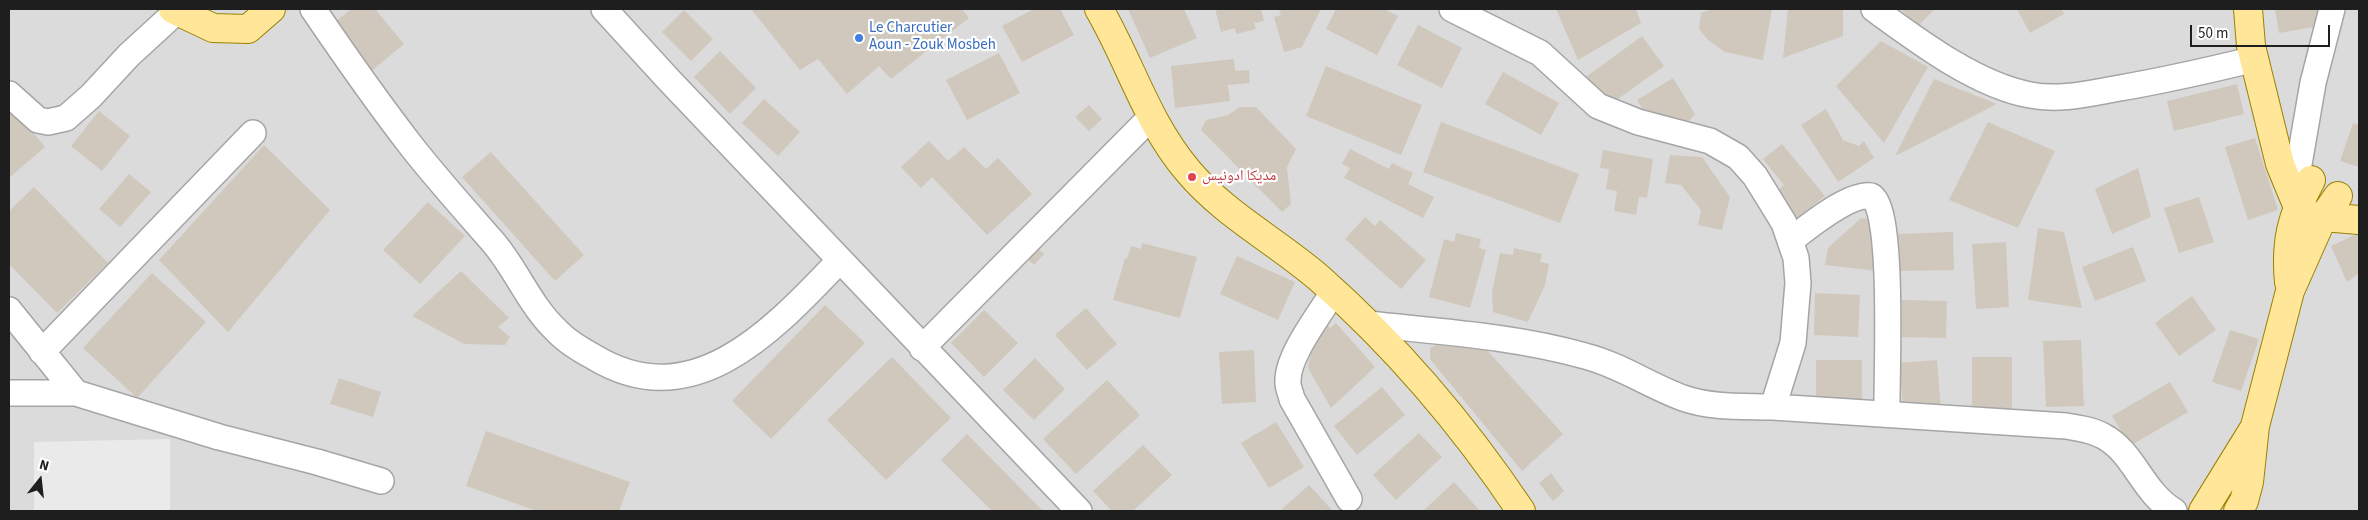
<!DOCTYPE html>
<html>
<head>
<meta charset="utf-8">
<style>
	body { margin:0 }
	#map { position:relative; width:2368px; height:520px; overflow:hidden; background:#f0eee3; font-family:"Source Sans 3",sans-serif }
	canvas { display:block }
	.frame { position:absolute; inset:0; border:10px solid #1e1e1e; pointer-events:none }
	.north { position:absolute; left:15px; top:455px; width:50px; height:50px; -webkit-text-stroke:4px #fff; paint-order:stroke; rotate:16deg; font-size:14px; font-weight:700; line-height:20px; text-align:center; color:#1e1e1e }
	.north::after { content:''; display:block; margin:auto; width:18px; height:22px; background:#1e1e1e; clip-path:polygon(50% 0,100% 100%,50% 72%,0 100%) }
	.scale { position:absolute; left:2190px; top:25px; width:140px; height:22px; box-sizing:border-box; border:2px solid #1e1e1e; border-top:0; padding-left:6px; font-size:15px; line-height:18px; white-space:nowrap; color:#1e1e1e; -webkit-text-stroke:4px #fff; paint-order:stroke }
</style>
</head>
<body>
<div id="map">
<canvas width="2368" height="520"></canvas>
<div class="frame"></div>
<div class="north">N</div>
<div class="scale">50 m</div>
</div>
<script>
const c = document.querySelector('canvas').getContext('2d');
c.lineJoin = 'round';
function fillPath(path, color) {
  c.fillStyle = color;
  c.fill(path, 'evenodd');
}
function strokePath(path, color, width, dash) {
  c.strokeStyle = color;
  c.lineWidth = width;
  c.lineCap = dash ? 'butt' : 'round';
  c.setLineDash(dash || []);
  c.stroke(path);
}
function write(font, color, halo, rows, align = 'center') {
  c.font = font + ' "Source Sans 3","Noto Naskh Arabic",sans-serif';
  c.lineWidth = 4.5;
  c.setLineDash([]);
  c.textBaseline = 'middle';
  c.strokeStyle = halo;
  c.fillStyle = color;
  for (const [text, x, y, turn = 0] of rows) {
    c.save();
    c.translate(x, y);
    c.rotate((+turn || 0) * Math.PI / 180);
    c.textAlign = isNaN(turn) ? turn : align;
    if (halo) c.strokeText(text, 0, 0);
    c.fillText(text, 0, 0);
    c.restore();
  }
}
const residential = new Path2D(`
	M9 9H2359V511H9Z`);
const parking = new Path2D(`
	M170 439V511H34V442Z`);
const building = new Path2D(`
	M351 9H375L404 44 369 73 330 26Z
	M751 9H962L969 18 891 79 879 66 847 94 818 59 800 70Z
	M1034 9H1060L1074 35 1022 62 1002 26Z
	M1128 9H1184L1197 38 1150 58Z
	M1215 9H1261L1264 21 1254 23 1256 29 1236 34 1235 28 1221 32Z
	M1279 9H1321L1302 47 1284 52 1274 17 1281 15Z
	M1336 9H1384L1398 16 1377 55 1326 29Z
	M1556 9H1636L1641 23 1578 60Z
	M1712 9H1772L1763 60 1725 52 1708 40 1699 29 1701 13Z
	M1788 9H1843V36L1783 58Z
	M1900 9H1935L1919 25Z
	M2017 9H2061L2064 14 2030 33Z
	M2275 9H2322L2325 25 2279 33Z
	M684 10 713 39 691 61 662 32Z
	M1418 25 1462 48 1442 88 1397 65Z
	M1642 36 1664 66 1608 106 1586 77Z
	M1881 41 1928 67 1884 143 1836 86Z
	M720 51 756 88 730 114 694 77Z
	M999 53 1020 93 967 120 946 80Z
	M1234 59 1235 71 1249 70 1250 83 1228 85 1230 101 1175 108 1171 66Z
	M1326 66 1422 105 1401 155 1306 116Z
	M1503 72 1559 103 1541 135 1485 104Z
	M1673 78 1695 114 1688 122 1649 120 1637 100Z
	M1934 79 1997 104 1895 156Z
	M2237 84 2244 114 2174 131 2167 101Z
	M764 99 800 132 778 156 742 123Z
	M9 104 45 147 9 178Z
	M1089 105 1102 119 1089 131 1075 117Z
	M1240 107H1256L1296 149 1287 167 1291 204 1282 212 1201 130 1206 120 1228 115Z
	M1826 109 1843 140 1859 146 1864 141 1874 158 1838 182 1801 125Z
	M99 111 130 136 102 171 71 146Z
	M1441 122 1579 174 1560 223 1423 172Z
	M1988 122 2055 151 2018 228 1949 200Z
	M2353 123 2359 125V167L2340 161Z
	M2255 138 2278 210 2248 220 2225 147Z
	M929 141 948 161 964 147 986 169 998 158 1032 194 987 235 932 177 921 188 901 167Z
	M1782 144 1825 196 1797 218 1776 192 1784 185 1763 159Z
	M264 145 330 210 228 332 159 260Z
	M1350 149 1389 169 1392 163 1413 173 1408 184 1434 197 1423 218 1344 178 1350 168 1342 164Z
	M1603 150 1653 159 1647 198 1639 197 1636 215 1614 211 1617 191 1606 189 1609 169 1600 168Z
	M491 152 584 255 555 281 462 177Z
	M1670 155 1702 157 1730 197 1722 230 1698 225 1701 210 1681 185 1665 183Z
	M2138 168 2151 217 2112 234 2095 189Z
	M129 174 151 192 120 227 99 209Z
	M34 187 108 263 57 313 9 264V211Z
	M2199 197 2214 242 2179 253 2164 208Z
	M428 202 465 236 420 284 383 250Z
	M1365 217 1375 226 1380 220 1426 260 1401 289 1345 239Z
	M1861 218 1873 220 1877 271 1825 265 1828 248Z
	M2038 228 2064 232 2082 308 2028 300Z
	M1953 232 1954 270 1898 271 1897 234Z
	M1456 233 1481 239 1479 248 1486 250 1470 308 1429 297 1444 239 1454 242Z
	M2359 233V273L2347 282 2331 246Z
	M1032 242 1044 254 1034 265 1021 253Z
	M2006 242 2009 307 1976 309 1972 244Z
	M1142 243 1197 257 1180 318 1113 300 1125 258 1127 259 1131 246 1141 249Z
	M2133 247 2146 281 2095 301 2082 267Z
	M1514 248 1542 254 1540 262 1549 264 1545 285 1528 322 1493 312 1492 292 1500 253 1513 255Z
	M1237 256 1295 282 1278 320 1220 294Z
	M461 271 509 318 498 327 510 337 505 345 464 344 412 316Z
	M152 273 206 322 137 398 83 348Z
	M1815 293 1860 295 1858 337 1814 335Z
	M2192 296 2216 330 2179 356 2155 323Z
	M1902 300 1947 301 1946 338 1902 337Z
	M825 305 865 343 771 439 732 401Z
	M1086 308 1117 344 1087 370 1055 335Z
	M984 310 1018 343 984 377 951 343Z
	M1336 323 1375 367 1331 408 1308 368 1313 340 1327 324 1330 328Z
	M2230 330 2259 339 2241 391 2212 382Z
	M2081 340 2084 406 2046 407 2043 341Z
	M1440 343 1485 348 1563 434 1522 471 1430 359V348Z
	M1254 350 1256 402 1222 404 1219 352Z
	M892 357 951 418 886 480 827 420Z
	M1972 357H2012V409H1972Z
	M1035 358 1065 389 1034 420 1003 390Z
	M1816 360H1862V407H1816Z
	M1937 360 1941 410 1904 414 1899 363Z
	M339 378 381 392 373 417 330 404Z
	M1107 380 1140 415 1076 474 1043 439Z
	M2170 382 2188 412 2130 446 2112 416Z
	M1382 387 1405 415 1357 455 1334 426Z
	M1276 422 1304 467 1269 488 1241 443Z
	M486 431 630 482 619 511H537L466 486Z
	M1419 433 1442 457 1396 500 1373 475Z
	M967 434 1043 511H992L941 460Z
	M1143 445 1172 475 1133 511H1112L1093 491Z
	M1551 473 1564 491 1553 501 1539 483Z
	M1454 482 1480 511H1423Z
	M1309 485 1333 511H1280Z`);
const minor = new Path2D(`
	M313 9C345 56 377 102 412 147 438 180 466 211 493 242 517 270 530 306 557 331 567 342 581 350 594 357 694 418 775 328 840 260
	M604 9 668 79 1079 511
	M1874 9C1918 41 1976 85 2030 95 2061 101 2090 93 2120 88 2166 80 2210 70 2255 59
	M9 94 38 120 48 122 66 118 91 96 129 55 177 11
	M2299 164 2313 83 2332 9
	M1791 240C1808 227 1849 193 1871 196 1895 207 1886 383 1887 414
	M1334 291C1320 314 1286 357 1288 383 1288 388 1291 394 1292 399L1349 499
	M9 310 76 393
	M1368 324C1441 332 1514 336 1585 356 1620 365 1650 386 1683 398 1711 408 1743 406 1773 407L1793 343 1798 283 1796 258 1784 223 1755 176 1738 157 1710 141 1638 122 1598 106 1540 53 1452 9
	M922 348 1152 116
	M42 352 253 133
	M9 393H76L219 437 317 462 381 481
	M1773 407 2066 426C2079 428 2092 430 2103 436 2134 452 2142 492 2174 511`);
const major = new Path2D(`
	M173 9 213 28 248 29 271 9
	M1099 9C1130 62 1147 123 1188 171 1225 215 1276 241 1319 278 1396 346 1464 426 1521 511
	M2248 9 2251 46 2280 164 2297 205 2303 213 2311 216 2359 220
	M2289 282C2285 242 2292 215 2311 180
	M2203 511 2253 430
	M2238 511 2244 501 2249 482 2255 426 2290 291 2322 219 2338 196`);
const markers = [
	[859,38,5,"#3f7fe0"],
	[1192,177,5,"#e0444e"]
];
const shopNames = [
	["Le Charcutier",869,29],
	["Aoun - Zouk Mosbeh",869,46]
];
const healthNames = [
	["مديكا ادونيس",1202,177]
];
fillPath(residential, '#dcdbdb');
fillPath(parking, '#eaeaea');
fillPath(building, '#d0c8bc');
strokePath(minor, '#a5a5a5', 28);
strokePath(major, '#988200', 30);
strokePath(minor, '#fff', 25);
strokePath(major, '#ffe699', 28);
for (const [x, y, r, color] of markers) {
  const dot = new Path2D();
  dot.arc(x, y, r, 0, 2 * Math.PI);
  c.fillStyle = color;
  c.fill(dot);
  strokePath(dot, '#fff', 2);
}
write('15px', '#366cbe', '#fff', shopNames, 'left');
write('15px', '#be3a42', '#fff', healthNames, 'left');
</script>
</body>
</html>
